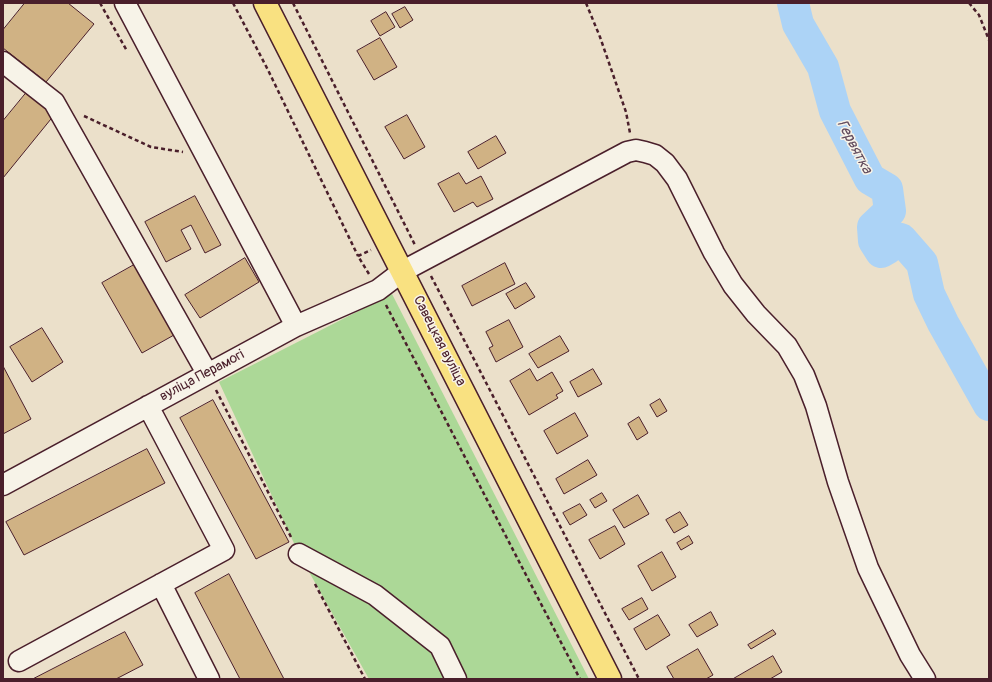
<!DOCTYPE html>
<html>
<head>
<meta charset="utf-8">
<style>
	body { margin:0 }
	#map { position:relative; width:992px; height:682px; overflow:hidden; background:#ebe0ca; font-family:Pangolin,sans-serif }
	canvas { display:block }
	.frame { position:absolute; inset:0; border:4px solid #4a1f2b; pointer-events:none }
</style>
</head>
<body>
<div id="map">
<canvas width="992" height="682"></canvas>
<div class="frame"></div>
</div>
<script>
const c = document.querySelector('canvas').getContext('2d');
c.lineJoin = 'round';
function fillPath(path, color) {
  c.fillStyle = color;
  c.fill(path, 'evenodd');
}
function strokePath(path, color, width, dash) {
  c.strokeStyle = color;
  c.lineWidth = width;
  c.lineCap = dash ? 'butt' : 'round';
  c.setLineDash(dash || []);
  c.stroke(path);
}
function write(font, color, halo, rows, align = 'center') {
  c.font = font + ' Pangolin,sans-serif';
  c.lineWidth = 3;
  c.setLineDash([]);
  c.textBaseline = 'middle';
  c.strokeStyle = halo;
  c.fillStyle = color;
  for (const [text, x, y, turn = 0] of rows) {
    c.save();
    c.translate(x, y);
    c.rotate((+turn || 0) * Math.PI / 180);
    c.textAlign = isNaN(turn) ? turn : align;
    if (halo) c.strokeText(text, 0, 0);
    c.fillText(text, 0, 0);
    c.restore();
  }
}
const green = new Path2D(`
	M392 294 589 679H369L299 554 219 382Z`);
const river = new Path2D(`
	M793 3 798 24 823 67 835 111 870 179 887 189 890 211 873 227 874 241 881 252 888 248 887 240 892 237 901 239 922 263 929 294 943 323 989 405`);
const building = new Path2D(`
	M25 3H68L94 24 46 82 3 48V30Z
	M405 7 413 20 400 28 392 14Z
	M386 12 395 27 380 36 371 21Z
	M380 38 397 67 374 80 357 51Z
	M27 92 55 114 3 178V121Z
	M407 115 425 147 404 159 385 127Z
	M496 136 506 153 478 169 468 152Z
	M459 173 466 184 481 176 493 199 477 207 473 202 454 212 438 184Z
	M195 196 221 245 205 253 191 225 181 230 191 249 166 262 145 222Z
	M245 258 259 282 200 318 185 295Z
	M505 263 515 284 472 306 462 286Z
	M134 265 174 335 142 353 102 283Z
	M526 283 535 297 515 309 506 294Z
	M509 320 523 347 496 362 489 348 493 346 486 332Z
	M42 328 63 362 32 382 10 347Z
	M560 336 569 351 538 368 529 354Z
	M3 366 31 419 3 434Z
	M530 369 537 381 552 372 563 391 556 395 558 398 529 415 510 381Z
	M593 369 602 384 578 397 570 382Z
	M660 399 667 411 657 417 650 405Z
	M213 400 289 542 256 559 180 418Z
	M575 413 588 436 557 454 544 431Z
	M639 417 648 433 637 440 628 424Z
	M147 449 165 483 24 555 6 522Z
	M588 460 597 475 564 494 556 479Z
	M602 493 607 501 595 508 590 500Z
	M638 495 649 514 624 528 613 510Z
	M580 504 587 515 570 525 563 513Z
	M680 512 688 525 674 533 666 520Z
	M615 526 625 544 600 559 589 540Z
	M689 536 693 543 681 550 677 543Z
	M662 552 676 577 652 591 638 566Z
	M229 574 284 679H240L195 593Z
	M642 598 648 609 629 620 622 609Z
	M711 612 718 625 697 637 689 625Z
	M658 615 670 635 646 650 634 629Z
	M773 630 776 634 751 649 748 645Z
	M125 632 143 665 116 679H33Z
	M698 649 713 675 706 679H674L667 667Z
	M773 656 782 672 770 679H733Z`);
const path = new Path2D(`
	M100 3 127 51
	M233 3 268 70 358 256
	M293 3 415 245
	M586 3 600 37 626 112 630 133
	M969 3 979 15 989 40
	M84 116 151 147 183 152
	M369 274 358 256 371 250
	M431 276 639 679
	M386 305 580 679
	M216 390 292 539
	M315 584 365 679`);
const minor = new Path2D(`
	M125 3 296 326
	M3 62 54 102 207 373
	M3 485 296 326 378 290 403 271 627 152 636 150 645 152 655 155 665 163 677 179 714 253 733 285 756 314 787 346 804 375 816 406 838 482 868 568 910 655 925 679
	M299 554 375 595 440 646 456 679
	M161 584 209 679
	M19 661 224 550 148 406`);
const major = new Path2D(`
	M265 3 610 679`);
const streetNames = [
	["Савецкая вуліца",439,341,63],
	["вуліца Перамогі",202,376,-28]
];
const waterNames = [
	["Гервятка",854,147,62]
];
fillPath(green, '#acd897');
strokePath(river, '#acd3f6', 32);
fillPath(building, '#d0b284');
strokePath(building, '#4a1f2b', 1);
strokePath(minor, '#4a1f2b', 23);
strokePath(major, '#4a1f2b', 25);
strokePath(path, '#4a1f2b', 2.5, [4, 3]);
strokePath(minor, '#f7f3e8', 20);
strokePath(major, '#f9e181', 22);
write('14px', '#4a1f2b', '#f7f3e8', streetNames);
write('italic 15px', '#624c5e', '#f7f3e8', waterNames);
</script>
</body>
</html>
